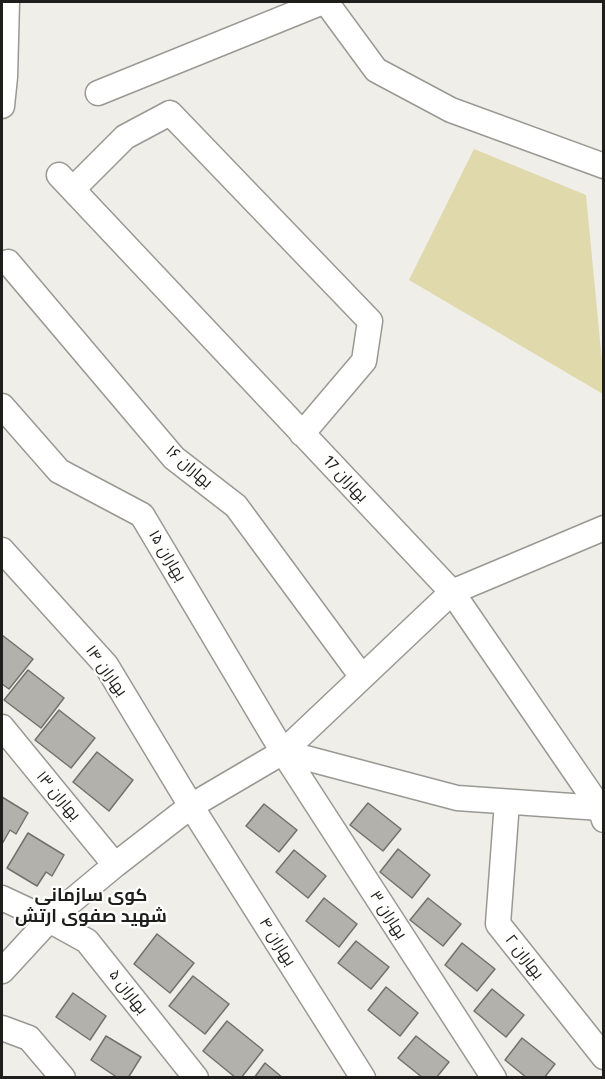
<!DOCTYPE html>
<html>
<head>
<meta charset="utf-8">
<style>
	body { margin:0 }
	#map { position:relative; width:605px; height:1079px; overflow:hidden; background:#efeee9; font-family:"Fira Sans",sans-serif }
	canvas { display:block }
	.frame { position:absolute; inset:0; border:3px solid #1e1e1c; pointer-events:none }
</style>
</head>
<body>
<div id="map">
<canvas width="605" height="1079"></canvas>
<div class="frame"></div>
</div>
<script>
const c = document.querySelector('canvas').getContext('2d');
c.lineJoin = 'round';
function fillPath(path, color) {
  c.fillStyle = color;
  c.fill(path, 'evenodd');
}
function strokePath(path, color, width, dash) {
  c.strokeStyle = color;
  c.lineWidth = width;
  c.lineCap = dash ? 'butt' : 'round';
  c.setLineDash(dash || []);
  c.stroke(path);
}
function write(font, color, halo, rows, align = 'center') {
  c.font = font + ' "Fira Sans",Cairo,sans-serif';
  c.lineWidth = 4.5;
  c.setLineDash([]);
  c.textBaseline = 'middle';
  c.strokeStyle = halo;
  c.fillStyle = color;
  for (const [text, x, y, turn = 0] of rows) {
    c.save();
    c.translate(x, y);
    c.rotate((+turn || 0) * Math.PI / 180);
    c.textAlign = isNaN(turn) ? turn : align;
    if (halo) c.strokeText(text, 0, 0);
    c.fillText(text, 0, 0);
    c.restore();
  }
}
const green = new Path2D(`
	M474 149 586 195 603 372V394L409 280Z`);
const building = new Path2D(`
	M2 635 33 659 9 689 2 684Z
	M28 670 64 698 41 728 4 700Z
	M59 710 95 738 71 768 35 740Z
	M97 752 133 780 109 811 73 782Z
	M2 797 28 813 16 834 10 830 2 844Z
	M368 803 401 829 383 851 350 825Z
	M264 804 297 830 279 852 246 826Z
	M28 833 64 855 52 876 46 872 37 886 7 868Z
	M398 849 430 875 412 898 380 872Z
	M294 850 326 876 308 898 276 872Z
	M324 898 357 924 339 947 306 921Z
	M428 898 461 924 443 946 410 920Z
	M157 934 194 963 170 993 134 964Z
	M356 941 389 967 371 989 338 963Z
	M462 943 495 969 477 991 445 965Z
	M193 976 229 1004 205 1034 169 1006Z
	M386 987 418 1013 400 1036 368 1010Z
	M492 989 524 1015 506 1037 474 1011Z
	M73 993 106 1016 90 1040 56 1017Z
	M227 1021 263 1050 241 1078H236L203 1051Z
	M106 1036 141 1057 128 1078H118L91 1060Z
	M416 1036 449 1062 436 1078H423L398 1058Z
	M522 1038 555 1064 544 1078H527L505 1060Z
	M265 1063 283 1078H254Z`);
const minor = new Path2D(`
	M326 2 376 70 451 110 604 166
	M98 93 323 2
	M2 106 5 77 7 2
	M59 175 452 592 600 808 604 820
	M73 189 125 137 170 113 370 321 364 361 302 434
	M8 262 174 458 236 506 362 677
	M2 406 59 471 142 515 283 752 494 1078
	M2 550 106 665 191 806 363 1078
	M2 727 115 865
	M283 752 457 798 600 808 604 806
	M507 802 498 924 604 1057
	M2 898 49 920 87 941 196 1078
	M2 971 49 920 115 865 191 806 283 752 452 592 604 528
	M2 1028 29 1038 63 1078`);
const streetNames = [
	["بهاران ۱۶",189,467,41],
	["بهاران 17",345,479,47],
	["بهاران ۱۵",167,556,59],
	["بهاران ۱۴",106,671,54],
	["بهاران ۱۳",58,796,50],
	["بهاران ۳",388,915,57],
	["بهاران ۴",277,942,58],
	["بهاران ۲",524,957,52],
	["بهاران ۵",128,992,52]
];
const neighbourhoodNames = [
	["کوی سازمانی",91,896],
	["شهید صفوی ارتش",91,917]
];
fillPath(green, '#e0d9ab');
fillPath(building, '#b2b1ac');
strokePath(building, '#72726d', 1.5);
strokePath(minor, '#999994', 27);
strokePath(minor, '#fff', 24);
write('16px', '#1e1e1c', '#fffffe', streetNames);
write('bold 18px', '#1e1e1c', '#fffffe', neighbourhoodNames);
</script>
</body>
</html>
